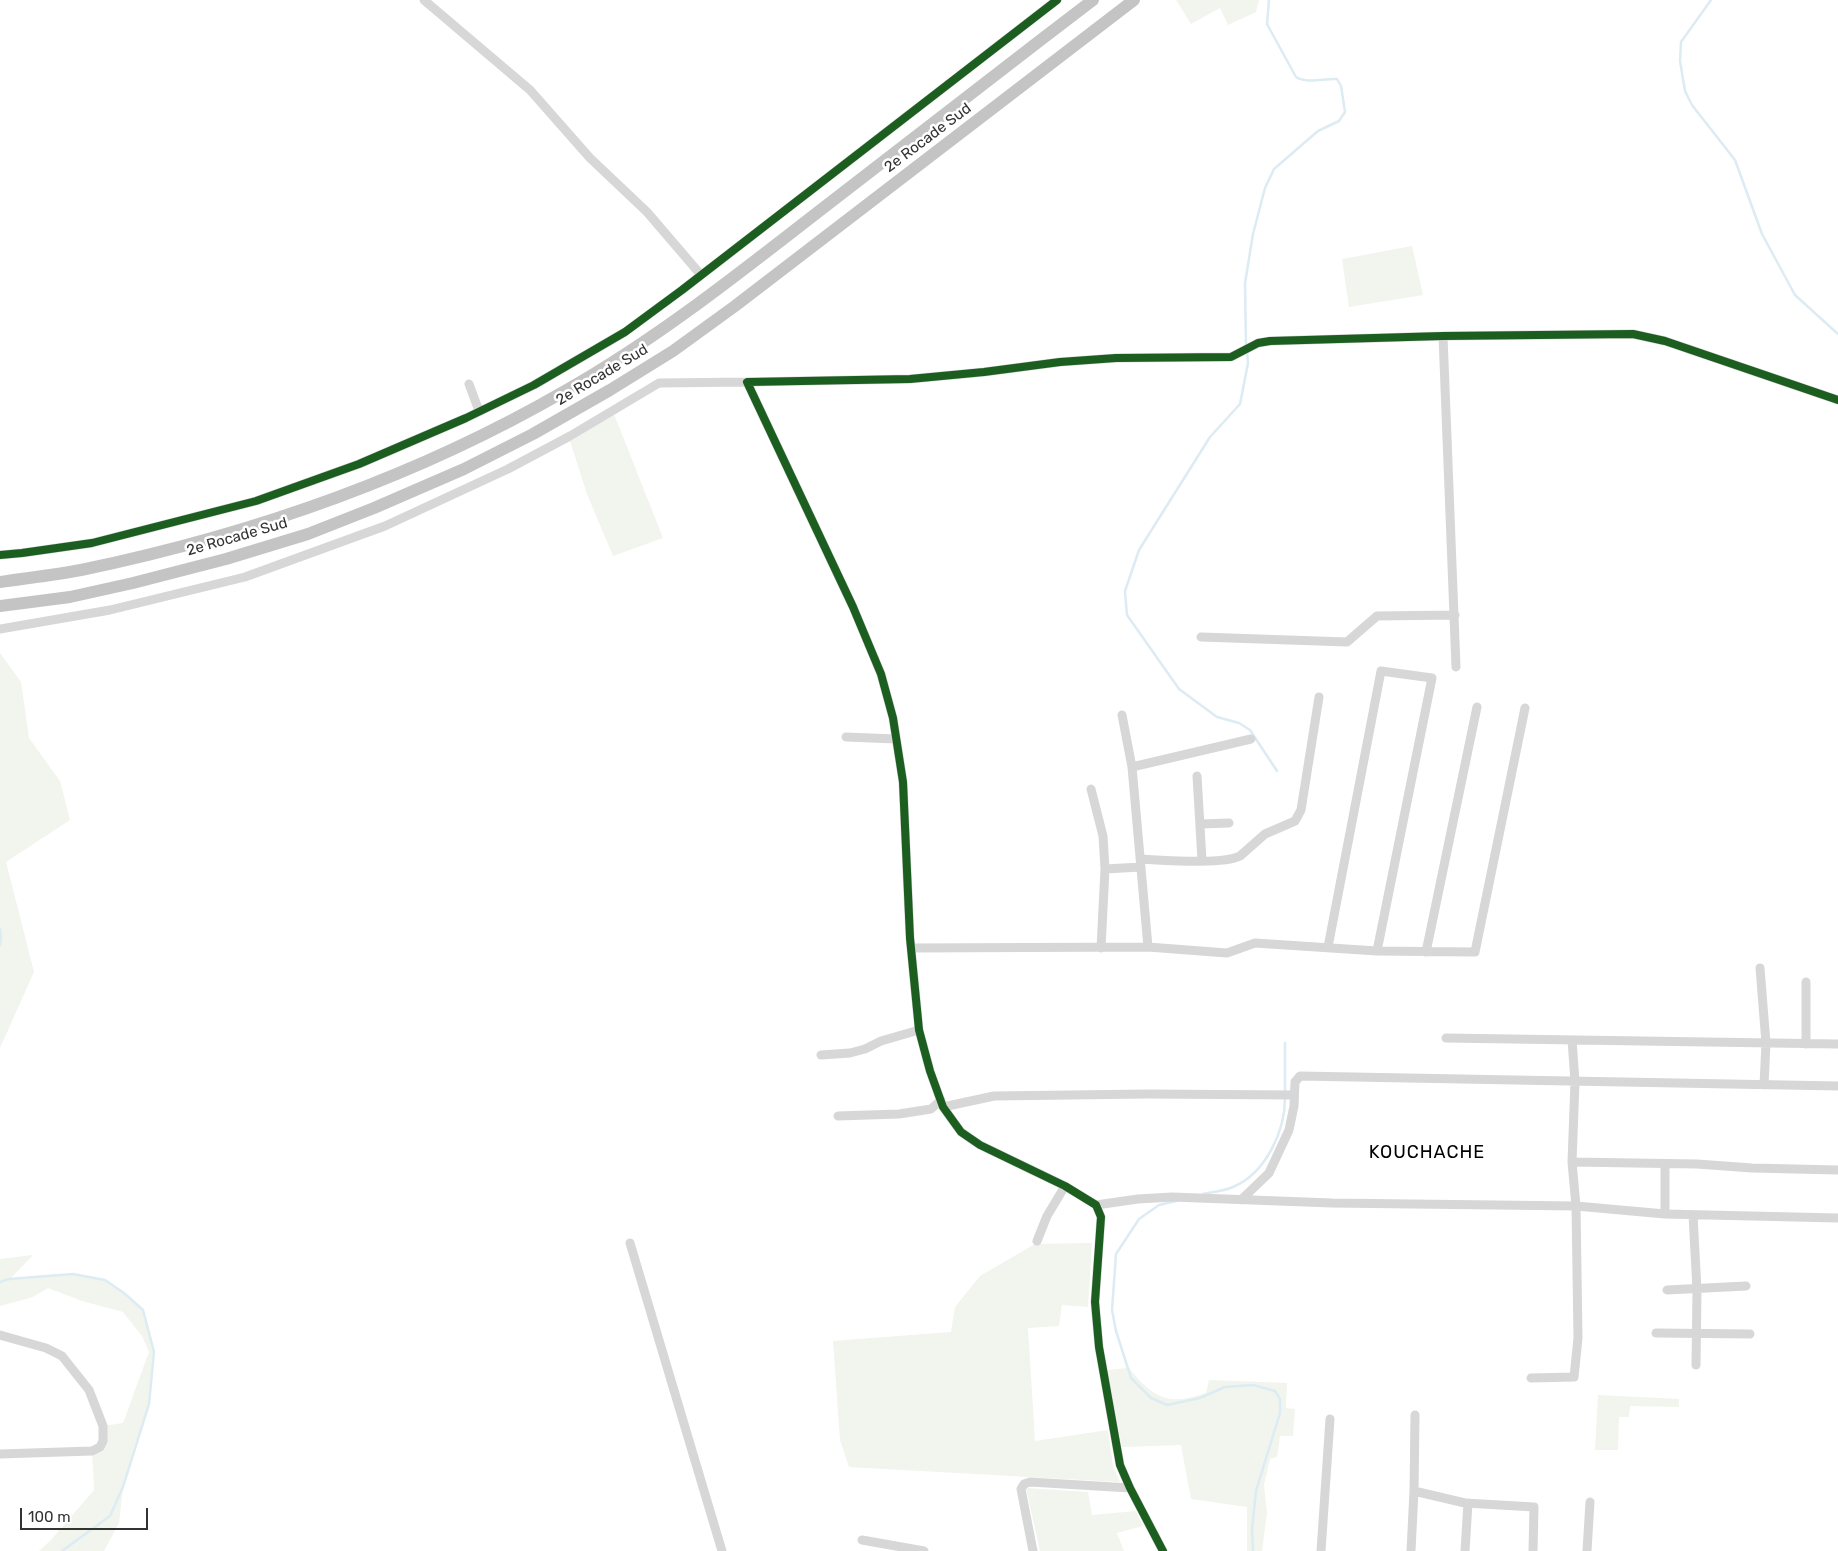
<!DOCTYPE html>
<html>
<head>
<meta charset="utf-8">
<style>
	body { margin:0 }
	#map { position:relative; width:1838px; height:1551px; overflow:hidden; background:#fff; font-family:Rubik,sans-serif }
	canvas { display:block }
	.scale { position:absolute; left:20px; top:1508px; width:128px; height:22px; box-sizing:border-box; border:2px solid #333; border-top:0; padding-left:6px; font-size:15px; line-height:18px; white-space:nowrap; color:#333; -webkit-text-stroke:4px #fff; paint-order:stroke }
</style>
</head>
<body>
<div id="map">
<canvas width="1838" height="1551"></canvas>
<div class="scale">100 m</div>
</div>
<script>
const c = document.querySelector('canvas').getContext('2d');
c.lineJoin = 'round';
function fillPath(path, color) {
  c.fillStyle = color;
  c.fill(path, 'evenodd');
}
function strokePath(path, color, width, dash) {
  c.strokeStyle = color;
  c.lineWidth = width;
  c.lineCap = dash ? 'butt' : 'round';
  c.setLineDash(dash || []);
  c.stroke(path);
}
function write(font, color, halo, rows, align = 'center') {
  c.font = font + ' Rubik,sans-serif';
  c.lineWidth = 5;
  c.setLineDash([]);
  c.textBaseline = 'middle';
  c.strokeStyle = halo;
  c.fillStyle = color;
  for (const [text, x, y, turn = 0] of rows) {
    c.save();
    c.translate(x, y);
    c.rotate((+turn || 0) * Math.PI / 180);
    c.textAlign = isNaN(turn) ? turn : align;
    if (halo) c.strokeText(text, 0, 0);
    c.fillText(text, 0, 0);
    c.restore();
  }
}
const green = new Path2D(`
	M1176 0H1259L1256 12 1228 25 1220 8 1191 24Z
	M1412 246 1423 295 1349 307 1342 259Z
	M614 414 663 538 613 556 587 494 570 441Z
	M0 653 21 682 29 738 60 781 70 820 6 862 34 972 0 1048Z
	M1092 1243 1088 1307 1062 1305 1059 1326 1028 1328 1035 1441 1108 1430 1113 1466 1120 1482 849 1467 840 1440 833 1341 951 1332 955 1307 980 1276 1035 1244Z
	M33 1255 10 1279 73 1274 105 1280 124 1293 143 1310 154 1352 149 1404 123 1487 119 1523 104 1551H39L51 1540 94 1490 92 1451 100 1447 103 1426 123 1423 149 1352 142 1336 123 1312 82 1301 48 1288 33 1297 0 1306V1259Z
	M1129 1368C1143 1385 1158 1402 1182 1399 1190 1398 1199 1395 1206 1393L1209 1380 1287 1383 1286 1408 1295 1409 1293 1436H1280L1277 1457 1270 1459 1264 1485 1267 1513 1262 1551H1247V1507L1191 1499 1181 1445 1122 1447 1107 1370Z
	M1598 1395 1679 1399V1407L1630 1406 1629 1417H1619L1618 1450H1595Z
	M1026 1488 1088 1492 1092 1515 1136 1511 1143 1526 1117 1533 1124 1551H1040Z`);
const stream = new Path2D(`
	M1711 0 1681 42 1680 61 1685 91 1692 105 1735 160 1762 234 1795 295 1838 334
	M1246 347 1245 283 1253 234 1265 188 1274 169 1318 131 1339 121 1345 112 1341 86 1337 79C1324 78 1307 84 1296 77L1267 24 1269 0
	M1247 352 1248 363 1240 404 1210 437 1139 550 1125 591 1127 615 1179 689 1217 717 1239 723 1250 730 1277 771
	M0 929 1 938 0 945
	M1285 1092V1043
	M1203 1194C1213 1192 1224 1191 1233 1187 1266 1173 1285 1131 1285 1098
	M1176 1201 1159 1205 1139 1219 1116 1254 1112 1310 1116 1331 1131 1378 1151 1398 1167 1405 1200 1398 1225 1387 1253 1385 1275 1391 1280 1399V1413L1256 1491 1252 1529 1253 1551
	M0 1282 9 1279 73 1274 105 1280 124 1293 143 1310 154 1352 149 1404 123 1487 110 1516 62 1551`);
const minor = new Path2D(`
	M424 0 530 90 590 158 647 212 701 275
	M1443 336 1456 667
	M469 384 479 411
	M0 555 22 553 92 543 256 501 359 464 466 418 534 385 625 332 682 290 1057 0
	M0 629 110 610 245 577 385 526 508 469 570 436 659 383 747 382
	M1201 637 1347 642 1377 616 1455 615
	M1122 715 1132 767 1148 947
	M846 737 896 739
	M1132 767 1251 739
	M1197 776 1202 860
	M1091 789 1103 836 1105 869 1101 948
	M1201 824 1229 823
	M1140 859C1163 860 1222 865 1240 856L1265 834 1295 821 1301 810 1319 697
	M1105 869 1141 867
	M1328 947 1381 671 1432 678 1377 951
	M911 948 1148 947 1227 953 1255 943 1377 951 1475 952 1525 708
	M1426 952 1477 707
	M1760 968 1766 1043 1764 1085
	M1806 982V1044
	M1446 1038 1838 1044
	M821 1055 850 1053 865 1049 881 1041 919 1030
	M943 1107 994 1096 1147 1094 1294 1095
	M838 1116 899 1114 931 1109 941 1100
	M1572 1162 1697 1164 1752 1168 1838 1170
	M1665 1164V1214
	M1241 1200 1269 1173 1289 1130 1294 1106 1295 1082 1300 1076 1838 1086
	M1096 1205 1138 1199 1172 1197 1332 1203 1576 1206 1665 1214 1838 1218
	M1693 1215 1697 1290 1696 1365
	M1037 1241 1047 1216 1065 1186
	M630 1243 722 1551
	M1667 1290 1746 1286
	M1656 1333 1750 1334
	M0 1335 46 1348 62 1356 89 1390 103 1426V1441L100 1447 92 1451 0 1454
	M1531 1378 1574 1377 1578 1338 1576 1206 1572 1162 1575 1082 1572 1040
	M1414 1491 1465 1503 1534 1507 1533 1551
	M862 1540 924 1551
	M1033 1551 1021 1489 1024 1484 1030 1482 1130 1488
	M1163 1551 1130 1488 1120 1465 1099 1347 1095 1302 1101 1217 1096 1205 1065 1186 980 1145 961 1132 943 1107 930 1071 919 1030 910 938 903 782 893 718 881 674 853 607 747 382 910 379 984 372 1060 362 1116 358 1231 357 1258 343 1270 341 1443 336 1633 334 1665 341 1838 400
	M1321 1551 1330 1419
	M1411 1551 1414 1491 1415 1415
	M1465 1551 1468 1503
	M1587 1551 1590 1502`);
const highway = new Path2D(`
	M0 582C27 578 55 575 81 570 250 535 416 477 565 391 655 340 737 275 818 212 910 141 1001 70 1093 0
	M0 606 70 597 133 583 226 559 308 534 374 508 464 469 533 434 610 390 673 351 735 306 1134 0`);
const cycleway = new Path2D(`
	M0 555 22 553 92 543 256 501 359 464 466 418 534 385 625 332 682 290 1057 0
	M1163 1551 1130 1488 1120 1465 1099 1347 1095 1302 1101 1217 1096 1205 1065 1186 980 1145 961 1132 943 1107 930 1071 919 1030 910 938 903 782 893 718 881 674 853 607 747 382 910 379 984 372 1060 362 1116 358 1231 357 1258 343 1270 341 1443 336 1633 334 1665 341 1838 400`);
const streetNames = [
	["2e Rocade Sud",928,138,-37],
	["2e Rocade Sud",602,375,-31],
	["2e Rocade Sud",237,537,-16]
];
const quarterNames = [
	["KOUCHACHE",1427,1153]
];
fillPath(green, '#f1f5ed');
strokePath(stream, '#ddebf3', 2.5);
strokePath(minor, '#d7d7d7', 9);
strokePath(highway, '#c4c4c4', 12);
strokePath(cycleway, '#1b5e20', 8);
write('15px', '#333', '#fff', streetNames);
c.letterSpacing = '1px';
write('18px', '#000', '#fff', quarterNames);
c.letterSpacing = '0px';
</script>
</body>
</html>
